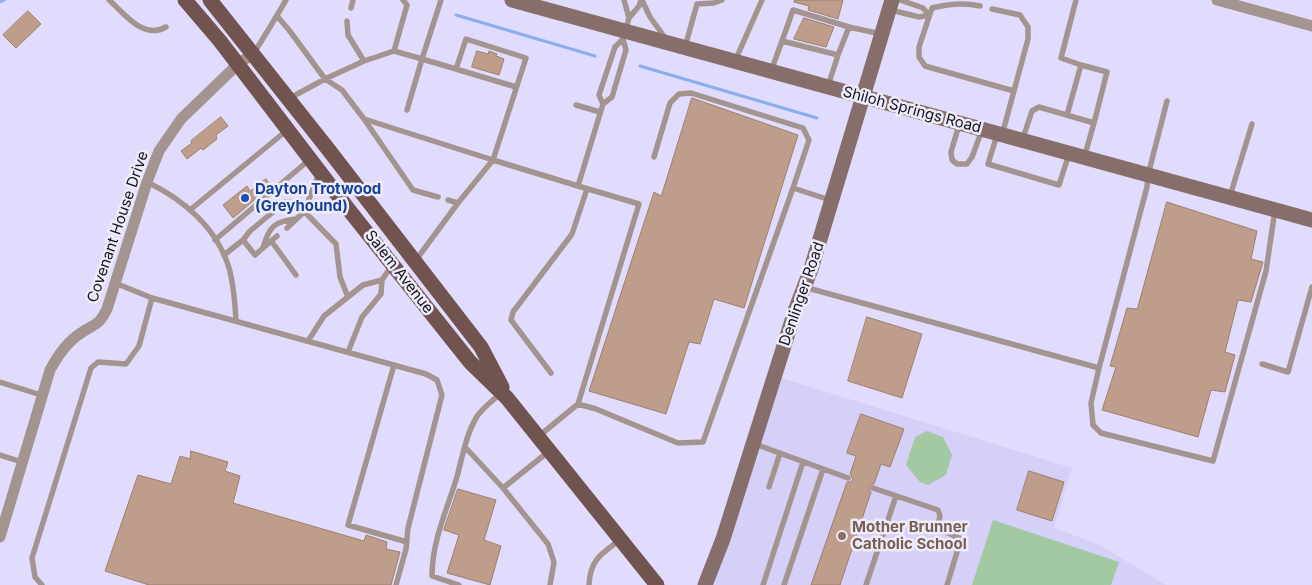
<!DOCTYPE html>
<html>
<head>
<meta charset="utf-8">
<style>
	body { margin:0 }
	canvas { display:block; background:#e1dcfd }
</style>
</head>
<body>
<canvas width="1312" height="585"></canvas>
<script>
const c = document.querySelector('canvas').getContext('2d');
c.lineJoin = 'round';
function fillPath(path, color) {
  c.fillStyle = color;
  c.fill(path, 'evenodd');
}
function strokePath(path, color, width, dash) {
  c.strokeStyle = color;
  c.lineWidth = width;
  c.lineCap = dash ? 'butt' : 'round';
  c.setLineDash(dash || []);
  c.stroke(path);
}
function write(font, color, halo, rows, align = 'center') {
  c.font = font + ' Inter,sans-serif';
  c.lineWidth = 5;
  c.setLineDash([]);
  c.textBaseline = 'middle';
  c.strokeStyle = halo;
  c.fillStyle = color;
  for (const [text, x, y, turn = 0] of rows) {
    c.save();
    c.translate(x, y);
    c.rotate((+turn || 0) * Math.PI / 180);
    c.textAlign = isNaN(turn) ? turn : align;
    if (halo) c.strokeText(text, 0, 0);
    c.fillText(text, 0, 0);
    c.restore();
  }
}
const built = new Path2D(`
	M775 376 1072 468 1054 528 1098 544 1166 585H705Z`);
const green = new Path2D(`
	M927 431 943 437 952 455 946 475 928 485 920 482 906 465 915 437Z
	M993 520 1119 562 1111 585H972Z`);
const stream = new Path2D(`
	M0 2 4 0
	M456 15 595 56
	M640 66 817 118`);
const building = new Path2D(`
	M795 0H843L838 19 808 10 809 6 794 2Z
	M28 11 41 24 16 48 3 35Z
	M804 18 834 27 826 47 794 39Z
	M477 51 488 54 489 51 497 54 496 56 504 59 499 75 472 67Z
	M692 98 798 135 744 308 714 299 700 344 689 342 666 414 589 391 654 192 661 196Z
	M221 117 228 126 216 135 217 139 203 150 201 148 187 159 181 151 192 143 191 141Z
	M266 179 271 186 233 218 223 205 247 186 250 191Z
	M1167 202 1257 231 1251 259 1263 262 1251 302 1238 300 1225 352 1235 355 1225 392 1211 390 1198 437 1102 410 1116 367 1110 366 1127 308 1137 309Z
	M867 317 922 334 902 398 848 381Z
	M861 414 904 429 890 467 881 464 874 484 869 486V489L871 492 840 585H811L847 482H851L853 479 850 474 856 456 847 453Z
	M191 451 228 462 225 471 240 476 233 503 364 541 366 535 387 542 386 549 400 552 391 585H149L105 571 138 475 171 484 180 456 190 459Z
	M1029 471 1064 482 1052 521 1017 510Z
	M458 489 496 500 484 540 501 546 490 585 447 573 459 535 444 530Z`);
const lane = new Path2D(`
	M109 0C125 14 143 40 166 27
	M403 0 407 5 394 51 422 59 407 110
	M624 0 629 18
	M642 0 650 17 666 39
	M900 0 923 8 929 15
	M980 6C963 2 948 4 932 8L919 47V57L925 66 1014 91
	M351 8 353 0
	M992 9 1020 15 1028 27V39L1002 135
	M891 10 919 17 929 15
	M277 16 289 30 325 79 364 61 348 35 347 21
	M623 39 626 50 612 97 603 104 599 95 615 47 623 39 629 18 639 6 641 0
	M782 41 793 10 849 27
	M685 47 697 4 714 3 722 0
	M254 53 270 27 286 0
	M838 55 849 27 881 34
	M364 61 394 51
	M735 61 762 0
	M1081 65 1107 72 1094 123
	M456 69 516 87
	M771 71 782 41 838 55 828 86
	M290 98 325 79 342 90 364 119 413 190 438 197
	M576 105 600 112
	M1067 115 1081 65 1061 58 1076 0
	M364 119 493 160 526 58 466 39 456 69 422 59 441 0
	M959 125 951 152 952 160 957 164H967L972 157 982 130
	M997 135 988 164 1059 185 1069 154
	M1023 138 1032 111 1039 107 1094 123 1084 158
	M654 157 670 103 679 94 691 93 803 128 809 140 793 188 830 200
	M147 182C183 199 217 228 229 268 234 285 235 304 236 321
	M1230 196 1252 124
	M448 200 458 203
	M190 210 286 131
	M287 228 304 212 319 173
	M215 240 309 160
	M243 240 255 255 277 236
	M272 242 296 275
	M263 248C269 226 275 221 297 219
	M224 255 243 240 250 231 285 202 296 203 336 244 340 277 348 297
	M416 260 458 203 493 160 578 186 603 104
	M115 283 152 298
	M804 287 1099 368 1147 187 1148 175 1167 101
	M308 341 324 316 363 285 382 280
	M348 352 362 317 381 294 382 280 392 265
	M1262 364 1288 372 1312 287
	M394 365 348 525 407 542
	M1099 368 1091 403 1093 425 1101 433 1213 461 1266 271 1275 210
	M551 373 511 320 513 312 572 234 587 189
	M0 382 41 395
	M578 404 639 204 578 186
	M539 436 578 404 596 409 678 443 703 442 793 188
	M755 444 848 478
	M465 447 503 488 548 544 554 562 550 585
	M0 455 22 462
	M769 487 780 453
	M503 488 548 452
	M873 488 938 510 940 516 937 528 961 539 947 585
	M42 585 35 577 32 558 91 368 98 362 126 364 139 346 152 298 426 374 437 380 442 395 408 528 406 549 396 585
	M459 585 432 576C432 542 446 512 456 480 462 460 465 437 476 418 481 409 492 401 500 394
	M589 585C590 560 601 554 620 540
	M763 585 803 462
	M784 585 823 469
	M866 585 896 496`);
const street = new Path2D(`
	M1217 0 1312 26
	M0 537 50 370C57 357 68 341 81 333 95 323 98 327 107 309L147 182 159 151 181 119 237 65 252 54`);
const secondary = new Path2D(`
	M512 0 1312 220
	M705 585 723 539 795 311 811 269 892 0`);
const primary = new Path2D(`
	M185 0 220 41 349 210 470 362 507 398 657 585
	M210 0 328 149 481 347 502 387`);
const markers = [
	[245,198,5,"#1a4fb4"],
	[842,536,5,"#8d6e63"]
];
const streetNames = [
	["Shiloh Springs Road",912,110,15],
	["Covenant House Drive",118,227,-71],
	["Salem Avenue",399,272,52],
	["Denlinger Road",802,294,-71]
];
const transitNames = [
	["Dayton Trotwood",255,189],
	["(Greyhound)",255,206]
];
const educationNames = [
	["Mother Brunner",852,527],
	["Catholic School",852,544]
];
fillPath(built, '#d6cff7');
fillPath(green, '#a2c9a1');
strokePath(stream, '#8aadee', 3);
fillPath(building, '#be9e8b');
strokePath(building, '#9d7f6d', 1);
strokePath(lane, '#a49490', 5.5);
strokePath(street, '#a49490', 11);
strokePath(secondary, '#866f6a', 15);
strokePath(primary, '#71544f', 15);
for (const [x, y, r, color] of markers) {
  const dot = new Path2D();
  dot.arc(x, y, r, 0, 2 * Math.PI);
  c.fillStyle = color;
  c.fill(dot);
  strokePath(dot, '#eeecfa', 2);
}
write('15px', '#15131e', '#eeecfa', streetNames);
write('bold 15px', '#164399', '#eeecfa', transitNames, 'left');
write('bold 15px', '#785e54', '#eeecfa', educationNames, 'left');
</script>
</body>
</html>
